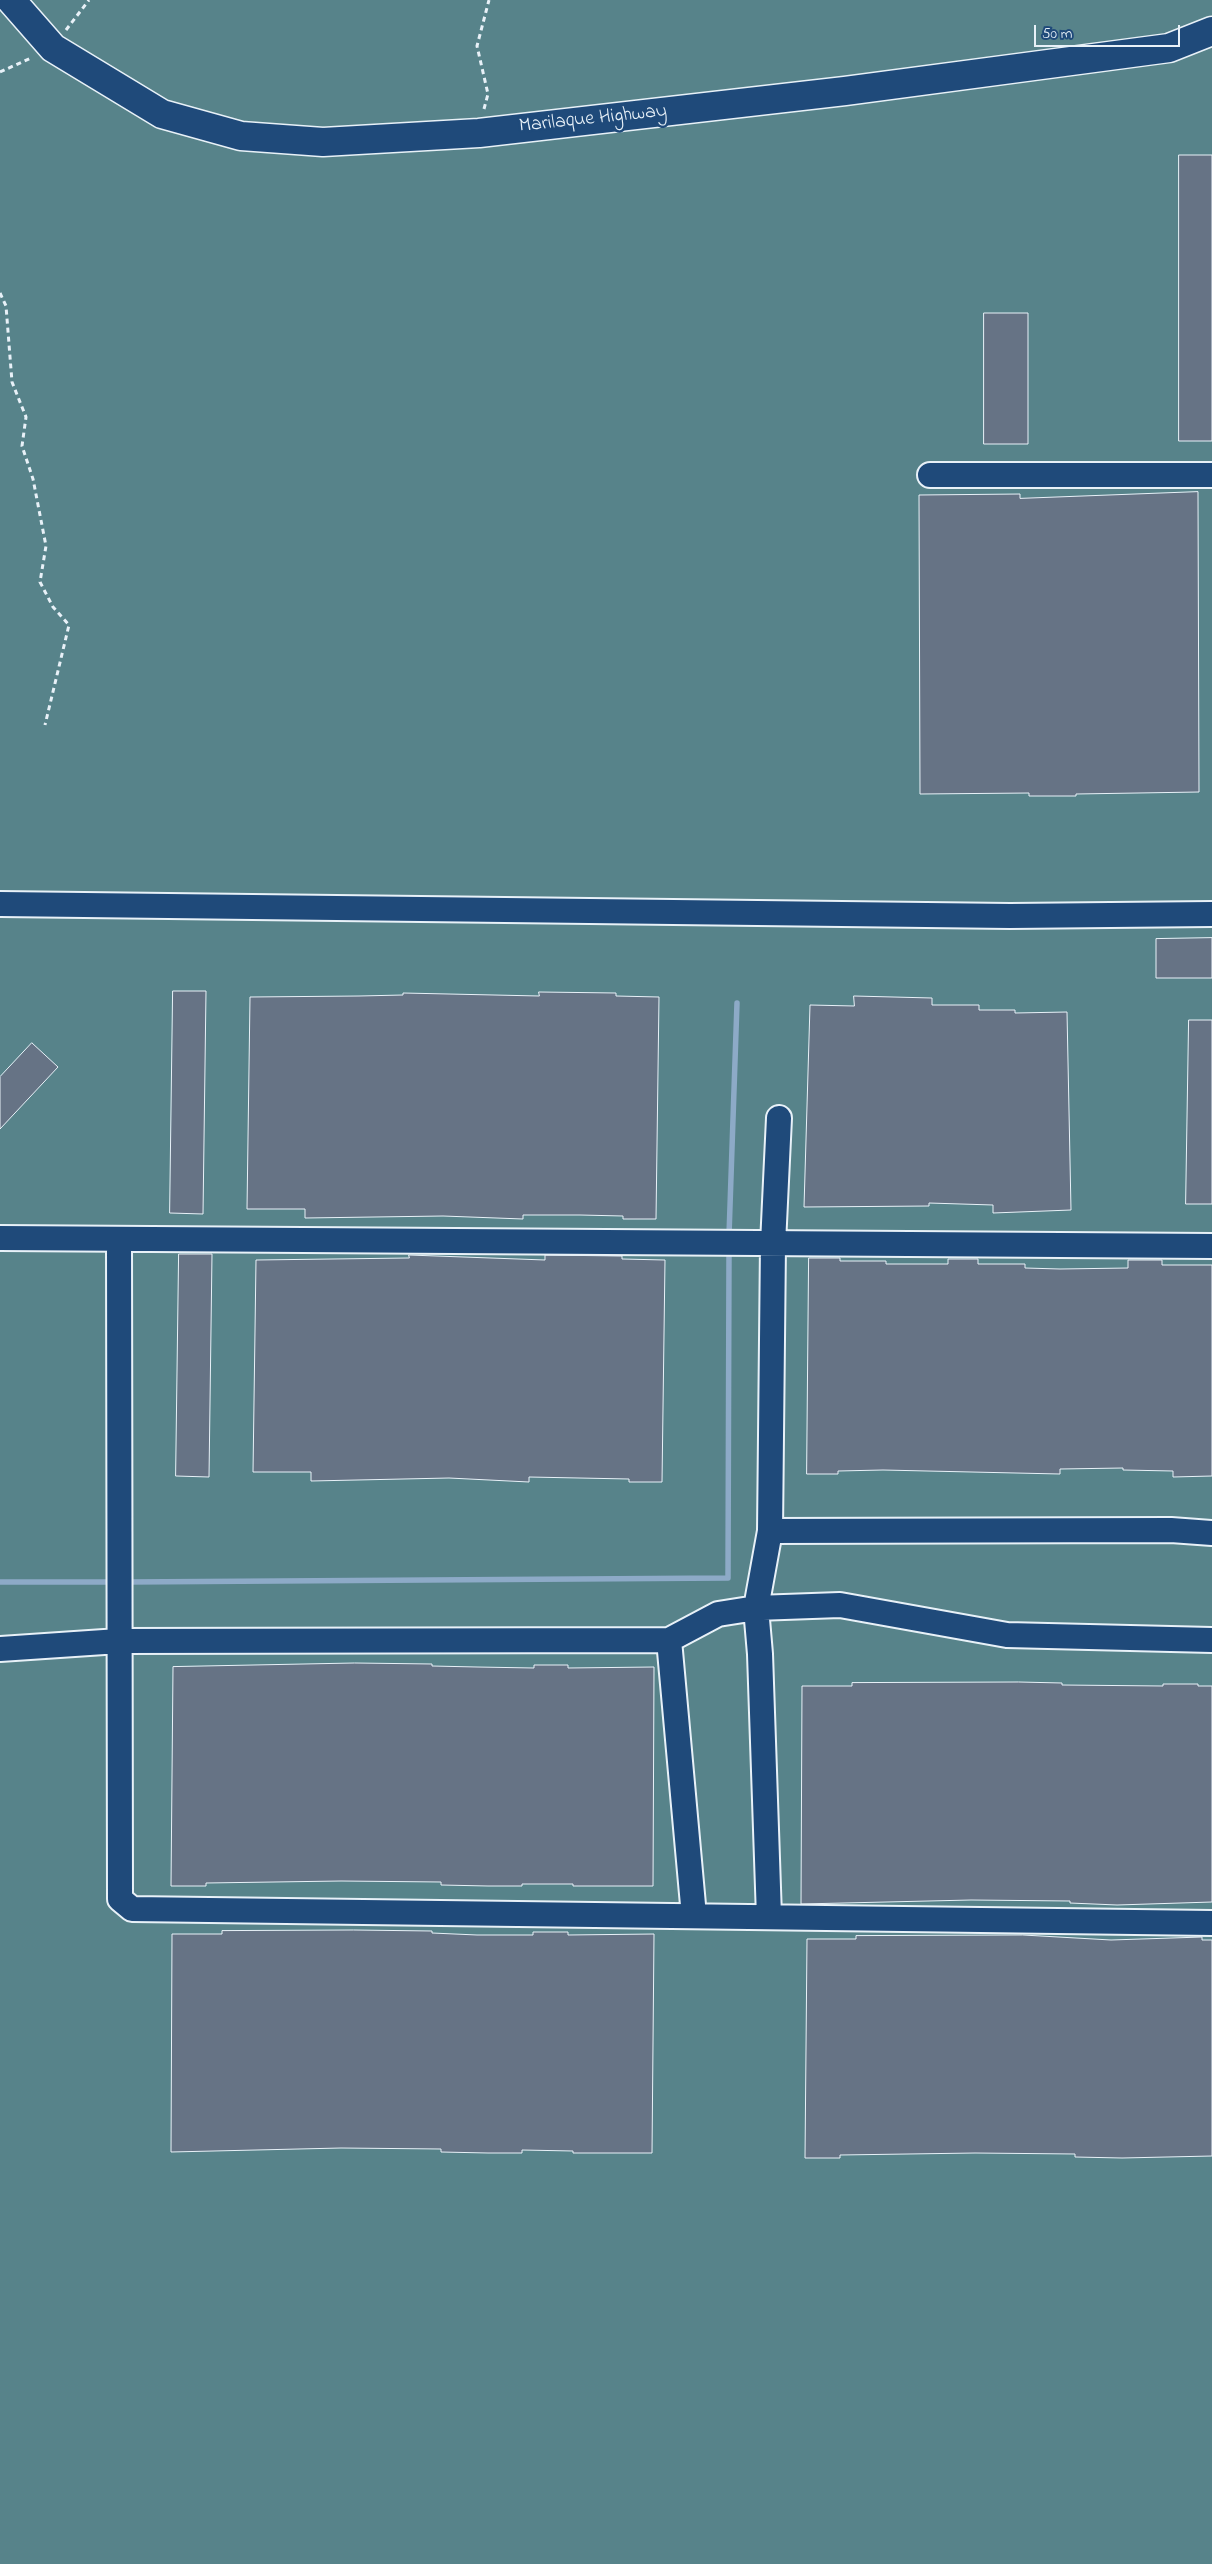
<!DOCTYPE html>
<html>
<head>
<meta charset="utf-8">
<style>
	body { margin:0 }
	#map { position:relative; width:1212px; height:2564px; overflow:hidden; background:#34567d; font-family:"Indie Flower",sans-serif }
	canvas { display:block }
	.scale { position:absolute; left:1034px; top:25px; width:146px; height:22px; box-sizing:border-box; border:2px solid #e8f1f8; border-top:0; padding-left:6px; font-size:15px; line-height:18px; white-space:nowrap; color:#e8f1f8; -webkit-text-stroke:4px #1f4a7a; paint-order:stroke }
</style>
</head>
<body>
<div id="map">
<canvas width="1212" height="2564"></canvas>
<div class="scale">50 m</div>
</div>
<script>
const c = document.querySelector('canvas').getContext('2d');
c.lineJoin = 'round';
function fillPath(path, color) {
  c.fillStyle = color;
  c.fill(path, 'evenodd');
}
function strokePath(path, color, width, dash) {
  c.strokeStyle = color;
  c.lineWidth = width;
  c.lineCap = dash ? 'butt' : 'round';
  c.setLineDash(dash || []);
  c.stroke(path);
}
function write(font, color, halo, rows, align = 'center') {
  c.font = font + ' "Indie Flower",sans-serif';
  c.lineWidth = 5;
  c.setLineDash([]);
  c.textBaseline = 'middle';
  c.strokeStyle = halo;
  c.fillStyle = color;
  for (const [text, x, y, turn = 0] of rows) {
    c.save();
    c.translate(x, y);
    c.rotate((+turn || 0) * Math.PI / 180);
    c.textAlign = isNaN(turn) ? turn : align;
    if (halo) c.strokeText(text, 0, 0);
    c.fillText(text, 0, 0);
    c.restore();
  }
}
const green = new Path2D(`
	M0 0H1212V2564H0Z`);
const stream = new Path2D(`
	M729 1235 737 1003
	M0 1582H110
	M128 1582 728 1578 729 1254`);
const building = new Path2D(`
	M1179 155H1212V441H1179Z
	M984 313H1028V444H984Z
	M1198 492 1199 792 1076 794V796H1029V793L920 794 919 495 1020 494V498Z
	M1212 938V978H1156V939Z
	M173 991H206L203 1214 170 1213Z
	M539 992 616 993V996L659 997 656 1219H623V1216L580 1215H523V1219L443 1216 305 1218V1209H247L250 997 359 996 403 995V993L539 996Z
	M854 996 932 998V1005H979V1010H1015V1013L1067 1012 1071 1210 993 1213V1205L929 1203V1206L804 1207 810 1005 854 1006Z
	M1189 1020H1212V1204H1186Z
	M32 1043 58 1067 0 1129V1077Z
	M179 1254H212L209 1477 176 1476Z
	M409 1255 545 1260V1255L622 1256V1259L665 1260 662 1482H629V1479L529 1477V1482L449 1478 311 1481V1472H253L256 1260 409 1258Z
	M809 1258H840V1261H886V1264H948V1259H978V1264H1025V1268L1060 1269 1128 1268V1260H1162V1265H1212V1476L1173 1477V1471L1123 1470V1468L1060 1469V1474L883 1470 838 1471V1474H807Z
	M355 1663 432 1664V1666L477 1667 534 1668V1665H568V1668L654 1667 653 1886H573V1884H522V1886H488L441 1885V1882L341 1881 206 1883V1886H171L173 1667Z
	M1019 1682 1062 1683V1685L1163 1686V1684H1198V1686H1212V1902L1117 1905 1070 1903V1901L971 1900 801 1904 802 1686H852V1683Z
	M354 1930 432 1931V1933L477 1935H533V1932H568V1935L654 1934 652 2153H573V2151L522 2150V2153H488L441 2152V2149L341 2148 171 2152 172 1934H222V1931Z
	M1023 1935 1111 1940 1202 1937V1940H1212V2156L1122 2158 1075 2157V2154L975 2153 840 2155V2158H805L807 1939H856V1936Z`);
const path = new Path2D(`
	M66 30 89 0
	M0 72 31 58
	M484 109 488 94 477 46 489 0
	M0 293 6 306 12 382 26 417 22 446 33 479 46 546 40 582 53 607 69 625 45 725`);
const minor = new Path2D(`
	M930 475H1212
	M0 904 1010 916 1212 914
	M0 1238 1212 1246
	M119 1239 120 1899 132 1909 1212 1923
	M770 1531 1171 1530 1212 1533
	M669 1640 694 1916
	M0 1649 119 1641 669 1640 718 1614 756 1608 840 1605 1007 1635 1212 1640
	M769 1917 760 1654 756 1608 770 1531 773 1244 779 1118`);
const major = new Path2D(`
	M11 0 53 48 162 114 241 136 323 142 479 133 845 91 1169 48 1212 31`);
const streetNames = [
	["Marilaque Highway",593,120,-6]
];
fillPath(green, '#57838a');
strokePath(stream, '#8daac7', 5.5);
fillPath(building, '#667385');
strokePath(building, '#e8f1f8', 1);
strokePath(minor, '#e8f1f8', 28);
strokePath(major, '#e8f1f8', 31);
strokePath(path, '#e8f1f8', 3, [5, 4]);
strokePath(minor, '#1f4a7a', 24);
strokePath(major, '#1f4a7a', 28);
write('20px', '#e8f1f8', '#1f4a7a', streetNames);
</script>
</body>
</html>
